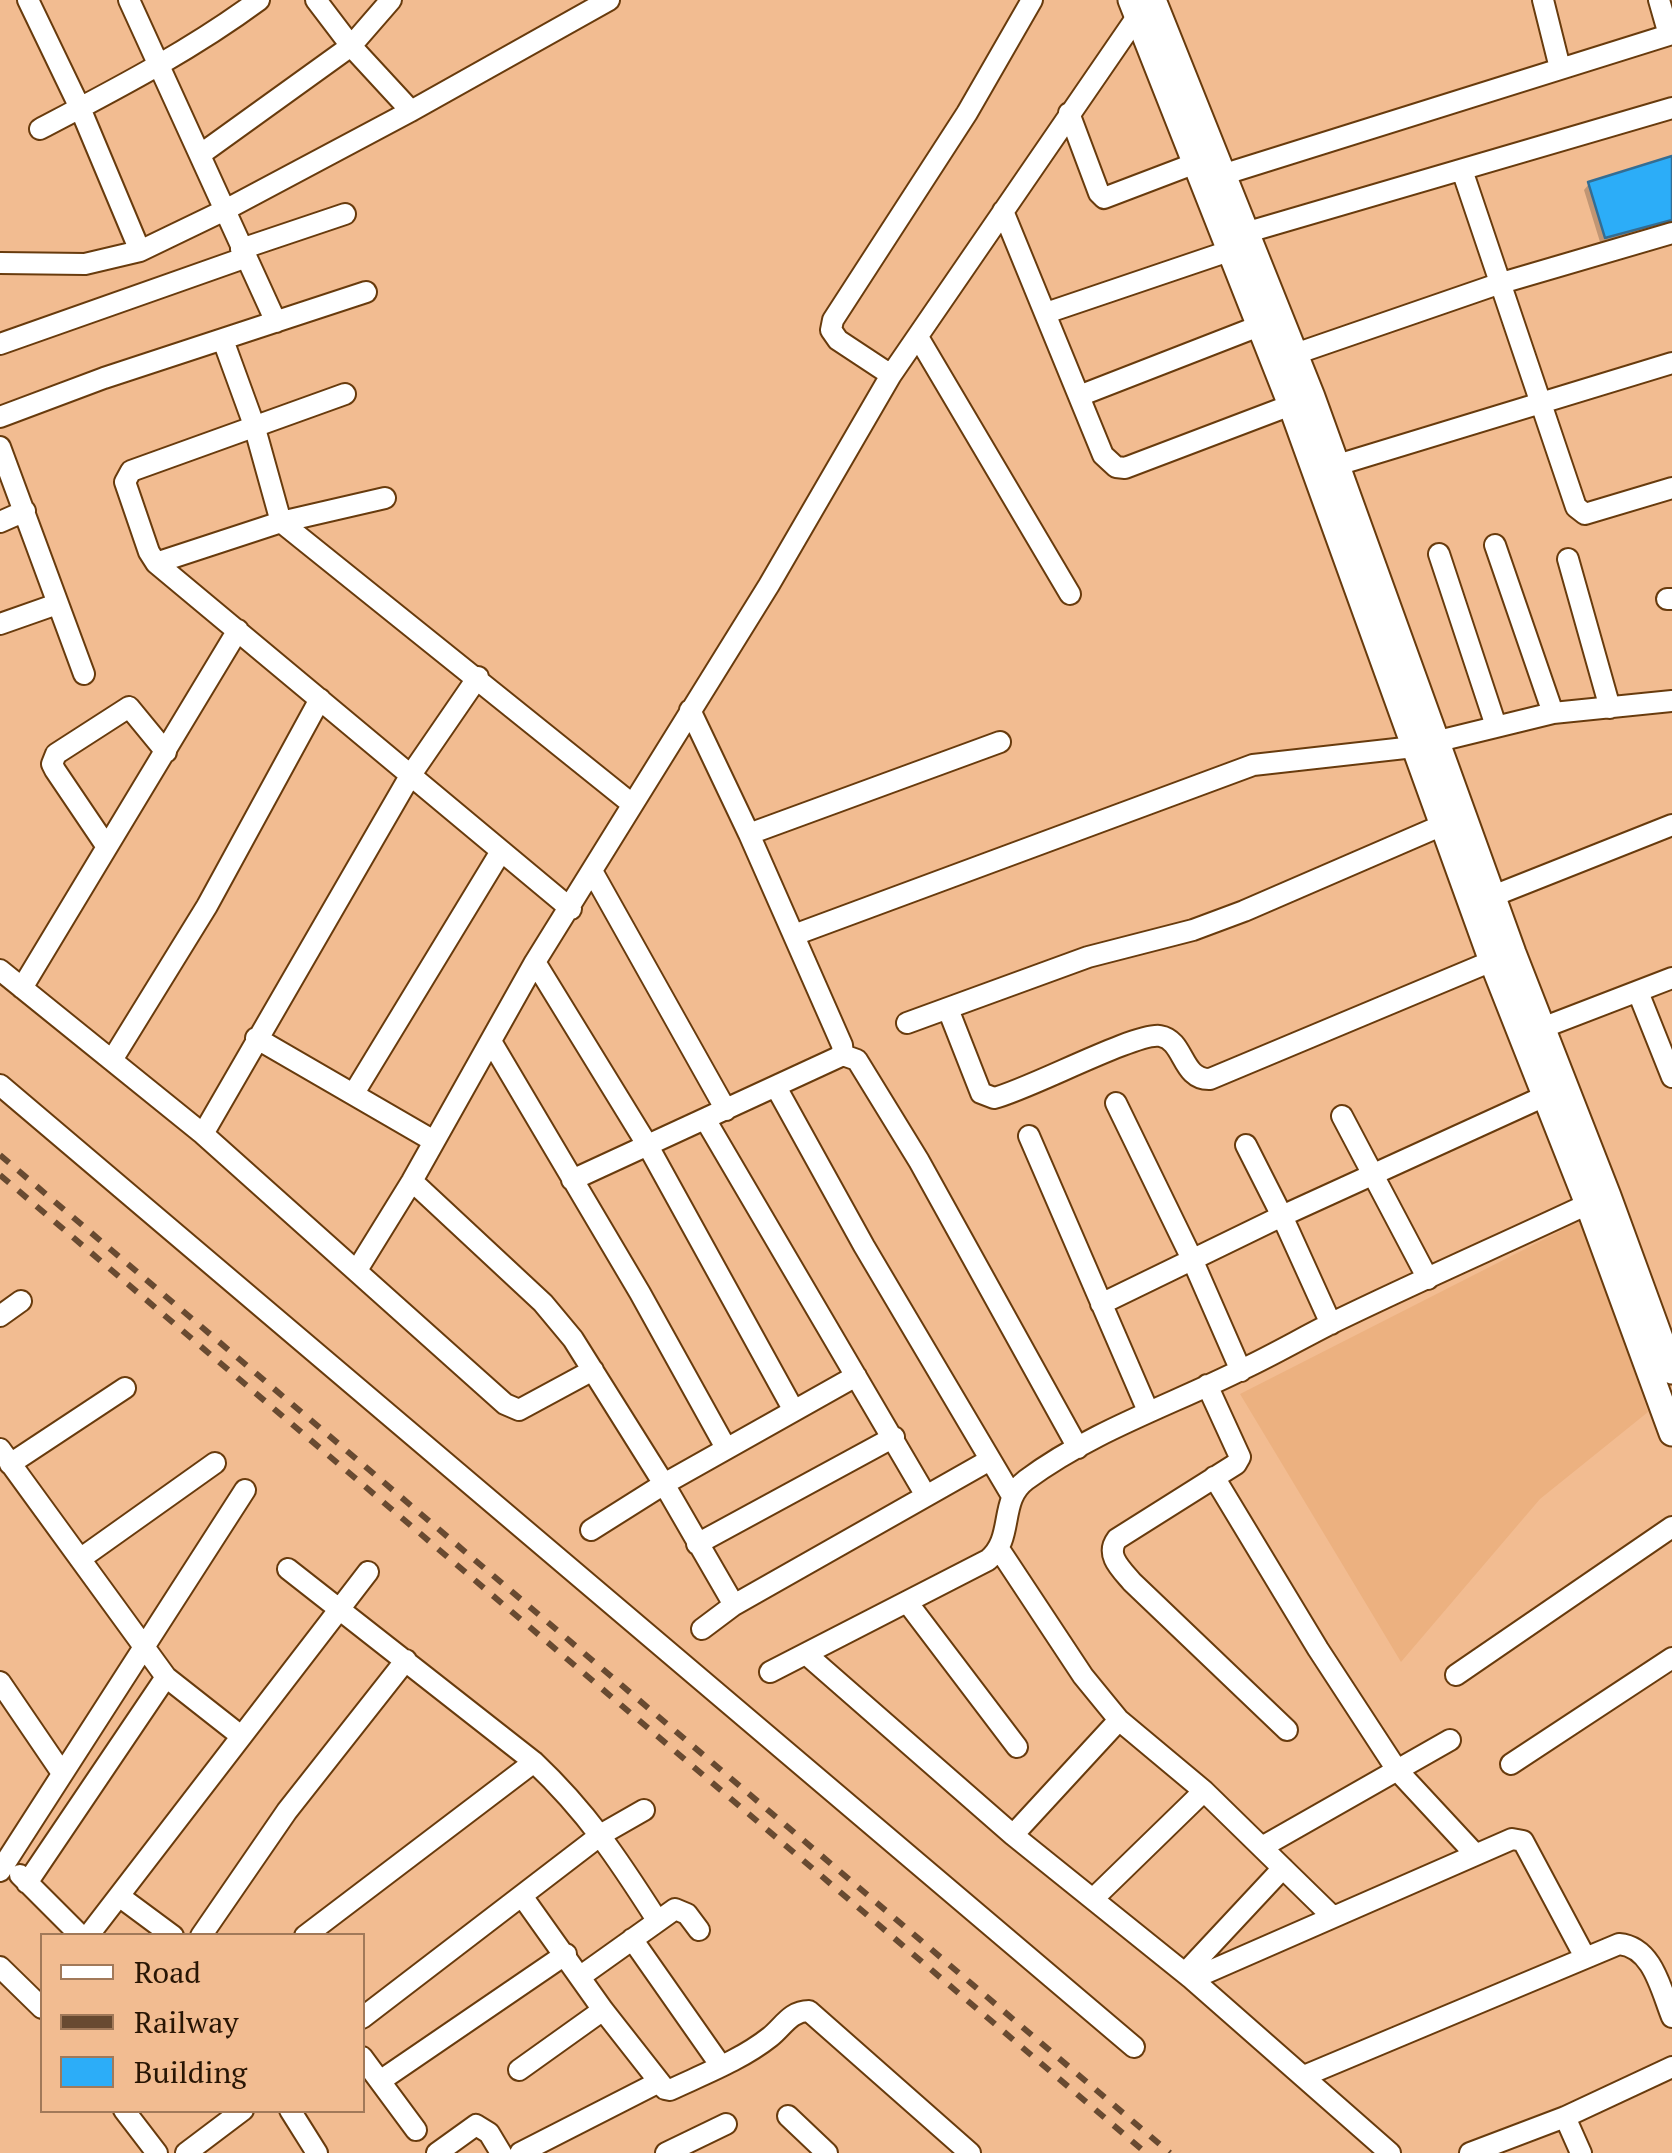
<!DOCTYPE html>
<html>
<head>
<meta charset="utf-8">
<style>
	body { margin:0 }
	#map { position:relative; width:1672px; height:2153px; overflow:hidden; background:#f2bc91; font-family:"PT Serif",serif }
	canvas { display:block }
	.legend { position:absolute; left:40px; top:1933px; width:325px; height:180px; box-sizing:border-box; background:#f2bc91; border:2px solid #a17959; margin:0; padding:12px 18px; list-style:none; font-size:30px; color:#281504 }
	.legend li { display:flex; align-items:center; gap:20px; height:50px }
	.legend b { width:50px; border:2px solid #a17959 }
</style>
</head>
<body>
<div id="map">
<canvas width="1672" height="2153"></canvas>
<ul class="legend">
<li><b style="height:12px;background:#fff"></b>Road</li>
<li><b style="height:12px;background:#684a31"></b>Railway</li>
<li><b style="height:28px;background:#2cadf8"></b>Building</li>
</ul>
</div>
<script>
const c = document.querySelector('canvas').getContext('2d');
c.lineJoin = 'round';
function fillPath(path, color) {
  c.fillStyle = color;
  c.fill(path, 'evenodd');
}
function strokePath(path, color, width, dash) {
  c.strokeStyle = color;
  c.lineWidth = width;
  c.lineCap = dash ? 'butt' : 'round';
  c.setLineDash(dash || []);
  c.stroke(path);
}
const built = new Path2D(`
	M1582 1220 1648 1412 1540 1499 1401 1662 1240 1394Z`);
const shadow = new Path2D(`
	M1672 159V227L1661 224 1600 242 1584 190 1589 184Z`);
const building = new Path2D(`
	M1672 156V220L1605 238 1588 182Z`);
const minor = new Path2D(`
	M28 0 80 108 140 251
	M129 0 276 322
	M316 0 351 46 411 111
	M1543 0 1560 68
	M1659 0 1669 35
	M1069 113 1099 193 1104 198 1196 163
	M40 129C116 89 190 51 259 0
	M201 154 351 46 391 0
	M1462 170 1576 507 1585 514 1672 488
	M1225 174 1672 34
	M1003 211 1103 455 1116 467 1125 468 1291 405
	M1248 232 1672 108
	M241 249 345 214
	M0 263 85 264 140 251 225 210 411 111 609 0
	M1046 313 1232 250
	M918 337 1070 594
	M223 340 254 425 281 522 632 804
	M0 344 244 258
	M1295 354 1498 284 1672 233
	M891 375 838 340 831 330 833 320 967 113 1032 0
	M345 394 131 471 125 482 149 552 156 563 571 909
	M1079 396 1259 326
	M0 417 104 378 366 292
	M0 447 84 674
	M1334 466 1672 363
	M0 522 25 511
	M1495 545 1553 713
	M1439 554 1496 726
	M1568 559 1610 708
	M156 563 281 522 385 498
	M1667 599H1672
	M0 624 57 604
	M690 710 749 834 842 1045 843 1055
	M749 834 1000 742
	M107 847 55 770 52 764 56 754 129 707 166 752
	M592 871 726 1110
	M1493 896 1672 825
	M794 935 1253 765 1414 747 1553 713 1672 701
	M535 962 648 1146 793 1409
	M0 970 203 1134 505 1404 519 1410 593 1370
	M22 988 238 630
	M1638 992 1672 1077
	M948 1009 981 1093 994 1098C1028 1090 1136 1032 1160 1036 1185 1040 1181 1080 1210 1079L1492 961
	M907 1023 1088 957 1193 930 1244 911 1445 824
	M1529 1033 1672 978
	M256 1038 432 1140
	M492 1043 640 1293 726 1448
	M112 1060 207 906 320 699
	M0 1085 1134 2047
	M776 1087 864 1246 1012 1496
	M354 1093 500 853
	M1116 1103 1192 1259 1241 1371
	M1342 1116 1428 1279
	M705 1119 925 1494
	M203 1134 410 776 478 677
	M1029 1136 1148 1411
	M1246 1145 1282 1216 1331 1324
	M572 1180 843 1055 857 1060 919 1161 1078 1448
	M412 1181 543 1303 573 1339 664 1484 734 1605
	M357 1270 412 1181 535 962 769 585 891 375 1143 8
	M1101 1304 1282 1216 1545 1096
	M0 1316 21 1301
	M1207 1385 1240 1457 1236 1464 1117 1539C1105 1555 1121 1569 1132 1582L1287 1730
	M0 1449 166 1677 241 1736
	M10 1464 125 1388
	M1214 1477 1318 1649 1397 1770 1475 1854
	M591 1530 664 1484 856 1376
	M697 1544 894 1437
	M999 1549 1083 1676 1119 1720 1204 1791 1333 1917
	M80 1559 215 1463
	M288 1569 534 1762C587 1812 618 1859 657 1920
	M907 1602 1017 1747
	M702 1629 734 1605 988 1461
	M806 1654 1013 1835 1192 1979 1390 2153
	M770 1672 988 1560C1015 1538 998 1501 1026 1480 1092 1431 1171 1405 1243 1369 1273 1355 1302 1338 1332 1323 1416 1282 1503 1244 1588 1204
	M1456 1675 1672 1527
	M0 1682 62 1773
	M1511 1764 1672 1658
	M1013 1835 1119 1720
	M1262 1847 1450 1740
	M0 1871 245 1490
	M20 1875 81 1936
	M27 1883 166 1677
	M119 1896 173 1936
	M522 1896 603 2010 665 2089 670 2090C704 2074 741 2060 770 2037 783 2027 790 2011 809 2011L970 2153
	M1094 1898 1204 1791
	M88 1936 368 1572
	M201 1936 287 1811 406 1660
	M305 1936 534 1762
	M632 1939 721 2066
	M0 1967 42 2008
	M1185 1973 1283 1868
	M581 1976 675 1909 687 1914 699 1930
	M1192 1979 1512 1839 1523 1841 1585 1957
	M362 2018 602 1834 644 1810
	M362 2057 416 2130
	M519 2070 603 2010
	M1304 2076 1619 1944C1653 1947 1661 1990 1672 2017
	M380 2081 566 1954
	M124 2110 157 2153
	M290 2110 317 2153
	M788 2116 827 2153
	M1565 2117 1581 2153
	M186 2153 243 2110
	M437 2153 476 2125 489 2133 501 2153
	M520 2153 659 2082
	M666 2153 726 2124
	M1470 2153 1565 2117 1672 2067`);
const major = new Path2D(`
	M1131 0 1291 405 1492 961 1588 1204 1672 1433
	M1153 0 1312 397 1513 953 1608 1196 1672 1371`);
const rail = new Path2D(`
	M0 1155 1170 2153
	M0 1175 1146 2153`);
fillPath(built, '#ecb180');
fillPath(shadow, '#0003');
fillPath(building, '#2cadf8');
strokePath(building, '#346d93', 2.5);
strokePath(minor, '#683b0d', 24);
strokePath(major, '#683b0d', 29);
strokePath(minor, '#fff', 20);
strokePath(major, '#fff', 25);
strokePath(rail, '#684a31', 6, [12, 12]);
</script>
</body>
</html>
